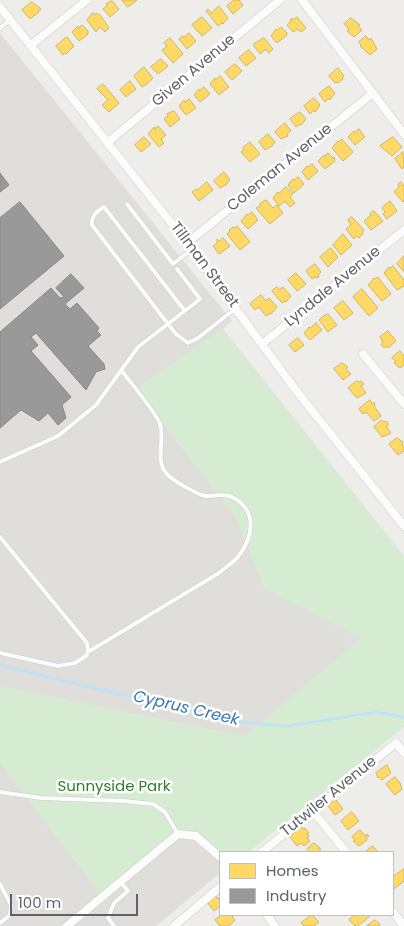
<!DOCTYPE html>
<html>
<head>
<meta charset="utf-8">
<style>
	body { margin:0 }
	#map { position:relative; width:404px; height:926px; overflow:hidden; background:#eeede9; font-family:Poppins,sans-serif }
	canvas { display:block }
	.legend { position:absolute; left:219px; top:851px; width:175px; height:65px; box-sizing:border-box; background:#fff; border:1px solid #bec0c3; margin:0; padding:6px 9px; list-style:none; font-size:15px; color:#5d6268 }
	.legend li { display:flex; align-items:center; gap:10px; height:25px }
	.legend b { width:25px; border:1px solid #bec0c3 }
	.scale { position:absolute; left:10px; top:894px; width:128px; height:22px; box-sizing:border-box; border:2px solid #5d6268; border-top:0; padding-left:6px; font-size:15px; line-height:18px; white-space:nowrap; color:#5d6268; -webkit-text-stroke:4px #fff; paint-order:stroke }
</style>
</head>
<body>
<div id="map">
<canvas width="404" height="926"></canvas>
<ul class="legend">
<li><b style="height:14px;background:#ffd966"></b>Homes</li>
<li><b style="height:14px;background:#999"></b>Industry</li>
</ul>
<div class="scale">100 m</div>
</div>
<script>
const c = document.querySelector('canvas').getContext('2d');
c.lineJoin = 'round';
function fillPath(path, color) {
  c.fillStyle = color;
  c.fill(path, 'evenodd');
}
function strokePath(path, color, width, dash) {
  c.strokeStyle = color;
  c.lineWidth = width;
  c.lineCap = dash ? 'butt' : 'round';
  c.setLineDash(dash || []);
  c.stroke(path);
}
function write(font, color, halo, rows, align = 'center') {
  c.font = font + ' Poppins,sans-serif';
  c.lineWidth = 5;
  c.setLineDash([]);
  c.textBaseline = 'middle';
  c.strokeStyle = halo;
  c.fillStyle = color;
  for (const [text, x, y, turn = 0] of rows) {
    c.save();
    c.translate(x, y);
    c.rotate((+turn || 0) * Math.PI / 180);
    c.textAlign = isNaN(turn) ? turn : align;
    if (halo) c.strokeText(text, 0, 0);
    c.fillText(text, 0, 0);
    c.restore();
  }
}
const industrial = new Path2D(`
	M0 33 232 321 223 329 404 556V722L220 852V873L156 926H0Z`);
const green = new Path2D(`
	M222 329 404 556V727L249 852H220L196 837 178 834 102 896 0 764V686L245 736 361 638 264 588 235 516 135 389Z`);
const homes = new Path2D(`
	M122 0H137L128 7Z
	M234 0H239L243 5 233 14 227 6Z
	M112 1 119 9 110 17 103 9 107 6 106 4Z
	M32 2 41 9 38 11 39 12 30 19 22 10Z
	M219 6 228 18 223 24 222 23 218 26 206 11 208 9 211 13Z
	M93 13 94 15 97 13 101 16 109 28 105 32 100 27 96 32 87 20Z
	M202 17 212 28 202 36 192 25Z
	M297 17 306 28 301 32 297 29 293 32 287 25 291 21 290 20 292 18 293 20Z
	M351 18 360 25 358 26 362 30 354 37 347 31 349 29 344 24Z
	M82 25 88 31V34L79 41 72 32 78 26 79 28Z
	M281 27 287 33V35L277 43 271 36 276 29 277 30Z
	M189 33 196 41 187 49 179 39 182 36 184 37Z
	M366 36 369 40 371 38 377 49 370 55 360 46 361 45 359 42Z
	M67 37 74 46 66 54 65 53 63 55 56 46Z
	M170 38 183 54 173 63 162 50 167 46 164 43Z
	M264 38 273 49 269 53 266 49 260 54 254 46V44Z
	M249 50 256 58 246 66 239 58Z
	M161 59 168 66 158 74 151 67Z
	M235 64 242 71 232 80 225 72Z
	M144 67 153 78 147 84 142 87 134 76Z
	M338 68 344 76 342 78 343 79 338 83 337 82 335 83 329 76Z
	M220 76 229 87 219 95 210 84 215 78 216 79Z
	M130 81 136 89 126 97 120 90Z
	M103 84 119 103 109 112 102 105 108 100 97 89Z
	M329 86 335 93 330 100 329 98 325 102 319 94Z
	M204 87 210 94 200 102 194 95 199 89 200 90Z
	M314 98 320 105 315 112 314 110 310 114 304 106Z
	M189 99 196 108 186 115 179 106 184 100 185 102Z
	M174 111 180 119 170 127 164 119 168 116 167 114Z
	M300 112 306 119 301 125 300 124 296 127 290 119Z
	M285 123 291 131 287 134 288 136 281 139 275 132Z
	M158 126 166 135 161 139 164 143 159 147 148 134 154 127 155 129Z
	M359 129 365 137 355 145 348 137 354 131 355 132Z
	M268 134 275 142 272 146 265 150 259 142Z
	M144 137 151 144 141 152 135 145Z
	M393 137 402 147 392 156 380 146Z
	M342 139 353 152 343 161 332 148 338 141 339 142Z
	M250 142 260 154 250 162 241 152 244 149 243 148Z
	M403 152 404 167 402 169 395 159Z
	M328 153 333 158 334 157 335 161 325 169 318 161 324 155 325 156Z
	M312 164 318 171 308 180 302 172 307 166 308 167Z
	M224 172 230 180 227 183V184L220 188 214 181Z
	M298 177 304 184 294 193 288 185 293 179 294 180Z
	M207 182 213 190 199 201 192 192 196 189 197 190Z
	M401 182 404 186V200L403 202 394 192 399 187 398 185Z
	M286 187 293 194 290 197 295 203 290 207 285 201 279 206 273 198 278 192 279 193Z
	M266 200 273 208 277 205 283 213 270 224 256 208 261 205 260 204Z
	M390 201 397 211 387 219 383 214 385 212 382 208Z
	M373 211 375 212 383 221 371 230 364 221 371 215 370 214Z
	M252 212 258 220 248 229 241 221 247 214 248 215Z
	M352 217 364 230 362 232 363 234 359 238 357 236 354 239 346 229 351 225 348 220Z
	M237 226 250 242 240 250 227 234 230 231 229 230 233 227 234 228Z
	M343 234 352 245 341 255 333 245Z
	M223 238 230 246 219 254 213 246 217 243V239L219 241Z
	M331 248 338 257 328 267 320 257Z
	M404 256V272L397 264Z
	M315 264 321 272 318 275 319 277 317 278 315 277 312 279 306 271Z
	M393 266 404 280V286L397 290 384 273 389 267 390 268Z
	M296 273 306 284 297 291 288 280Z
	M378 277 391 294 382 301 368 285 374 278 375 279Z
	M277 287 279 290 283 287 291 296 286 302 285 301 282 303 272 291Z
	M362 289 378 308 369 316 353 297Z
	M261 295 266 301 269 298 277 307 271 314V313L266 316 259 307 255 310 250 304Z
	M343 301 353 313 344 320 334 308Z
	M328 314 337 325 328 332 319 320 322 317Z
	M316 323 322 330 310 340 304 333 309 327 310 328Z
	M388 331 396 341 388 348 386 346 384 348 381 344 383 342 380 337Z
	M298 338 304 345 295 352 289 345Z
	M400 351 404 356V365L400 368 394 363 396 362 392 358Z
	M342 363 348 367 346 369 351 374 343 380 334 369Z
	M357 381 359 382 361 381 364 384 361 386 366 393 357 398 348 388Z
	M370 400 372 404 374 402 375 404 374 406 381 416 374 421 366 412 363 414 359 409Z
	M382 420 384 422 386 421 389 424 386 426 391 433 382 437 374 427Z
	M397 438 403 442 402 444 404 447V451L398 455 389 444Z
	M387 765 391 773 382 780 379 777 378 778 376 773Z
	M395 777 400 783 402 789 395 795 386 784Z
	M336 800 343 809 335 815 328 806Z
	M352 812 359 821 348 830 341 821Z
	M302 827 304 830 305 828 309 833 307 834 309 837 307 838 310 841 304 846 301 843 297 846 290 837Z
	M360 830 365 836 367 834 369 836 366 838 367 840 359 846 353 841 355 840 352 837Z
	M314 843 320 848V852H310L307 849Z
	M373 846 378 852H365Z
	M404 869V881L394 889 393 877Z
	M215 895 218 899 220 896V908L219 907 214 911 207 902Z
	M222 915H235L232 917 235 920 229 926H220L215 920Z
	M312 915 319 922 314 926H304L301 923Z
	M355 915H368L370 916 358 926H355L349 920Z
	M375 920 380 924 379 926H367Z`);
const industry = new Path2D(`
	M0 173 9 185 0 192Z
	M20 202 64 256 0 309V218Z
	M71 274 84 288 65 304 70 309 77 303 99 328 97 331 101 335 88 346 104 364 105 369 96 372 86 390 36 333 31 337 38 345 31 351 71 397 62 405 66 418 58 425 48 413 39 421 21 410 0 428V332L51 288 60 298 64 297 56 288Z`);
const stream = new Path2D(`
	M0 665 235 722 288 726 376 712 404 717`);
const service = new Path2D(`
	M0 28 10 20
	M127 204 173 264 192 249
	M177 269 200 299 168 324 92 225C91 215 97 212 104 207L185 311
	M0 462 58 436 96 405 138 347 168 324 176 334 188 343 198 338 236 308
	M0 537 87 643 88 652 86 656 75 663 58 666 0 653
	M88 652 219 573C225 568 232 563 237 558 254 538 258 510 232 497 223 492 214 497 205 496 197 494 171 480 166 473 155 460 165 439 160 424 157 414 130 382 122 371
	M0 792 41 798 124 801 153 804 165 812 178 834
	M0 884 11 905 10 915 0 923
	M114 926 108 918 114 903 128 891 120 881`);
const minor = new Path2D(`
	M302 0 404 134
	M0 7 187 243 295 389 404 526
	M31 45 87 0
	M108 142 280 0
	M187 243 373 93
	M262 344 404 230
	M363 354 404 404
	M312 810 346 852
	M262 852 396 743 404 753
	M393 912 404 926
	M267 915 275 926
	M67 926 178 834 196 836 220 857
	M174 926 220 887`);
const rail = new Path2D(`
	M0 211 8 205`);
const streetNames = [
	["Given Avenue",194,71,-40],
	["Coleman Avenue",280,168,-39],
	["Tillman Street",204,265,53],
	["Lyndale Avenue",333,287,-39],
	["Tutwiler Avenue",329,797,-39]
];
const parkNames = [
	["Sunnyside Park",114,787]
];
const waterNames = [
	["Cyprus Creek",186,709,13]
];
fillPath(industrial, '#dfdeda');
fillPath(green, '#d6ecd2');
fillPath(homes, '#ffd966');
strokePath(homes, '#ceb567', 1);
fillPath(industry, '#999');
strokePath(industry, '#87888a', 1);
strokePath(stream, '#bde2f8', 2.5);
strokePath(service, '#cbcbcb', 5);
strokePath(minor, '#cbcbcb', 9);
strokePath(service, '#fcfcfc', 4);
strokePath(minor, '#fcfcfc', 8);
strokePath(rail, '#e3e4e3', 2.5, [1, 6]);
write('15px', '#5d6268', '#fff', streetNames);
write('15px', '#2b812a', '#fff', parkNames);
write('italic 16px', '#367ab3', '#fff', waterNames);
</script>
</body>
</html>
